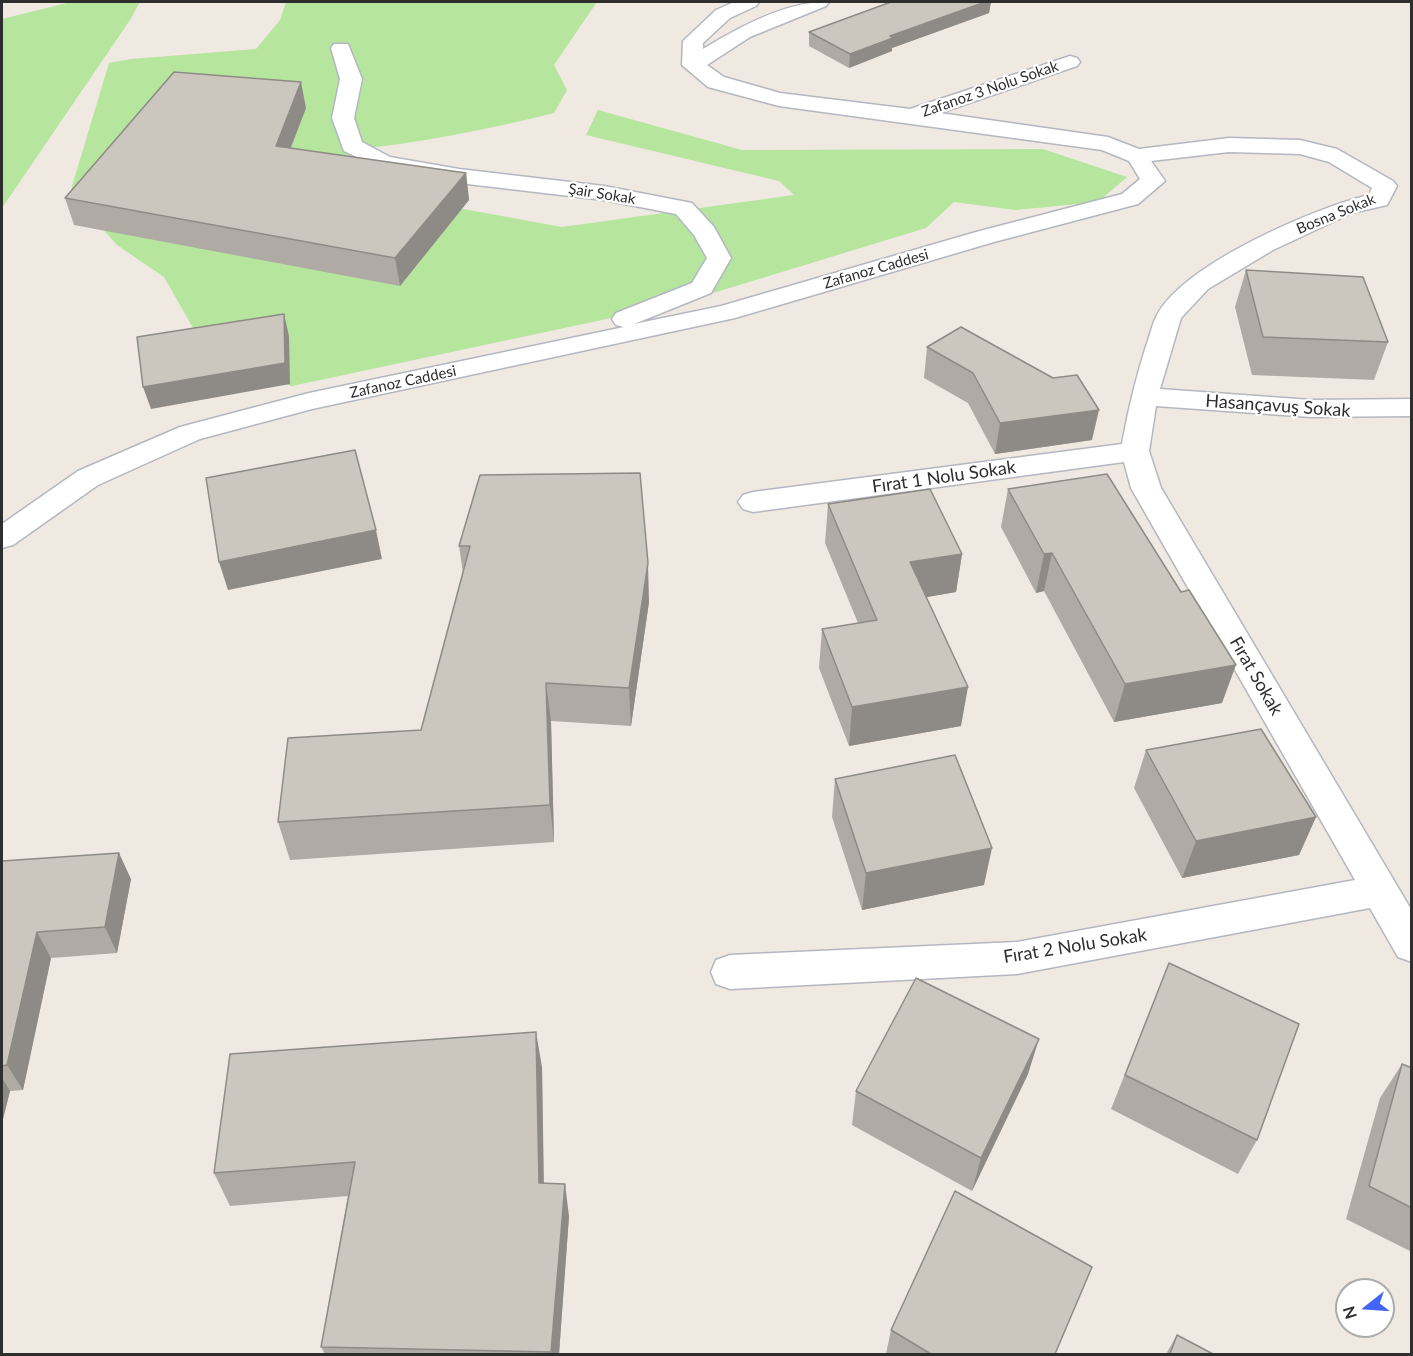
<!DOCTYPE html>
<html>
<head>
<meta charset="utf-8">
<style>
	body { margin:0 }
	#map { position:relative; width:1413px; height:1356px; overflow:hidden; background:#efe9e1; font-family:Lato,sans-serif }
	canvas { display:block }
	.frame { position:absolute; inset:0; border:3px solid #2e2e2e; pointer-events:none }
	.north { position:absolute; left:1335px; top:1278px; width:60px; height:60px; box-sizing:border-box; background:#fff; border:2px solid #ababab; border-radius:50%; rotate:253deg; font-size:16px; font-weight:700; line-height:24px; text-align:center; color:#2e2e2e }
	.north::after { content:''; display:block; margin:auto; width:21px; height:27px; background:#4264fb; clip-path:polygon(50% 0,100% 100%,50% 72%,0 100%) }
</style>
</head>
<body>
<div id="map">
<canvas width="1413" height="1356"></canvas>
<div class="frame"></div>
<div class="north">N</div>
</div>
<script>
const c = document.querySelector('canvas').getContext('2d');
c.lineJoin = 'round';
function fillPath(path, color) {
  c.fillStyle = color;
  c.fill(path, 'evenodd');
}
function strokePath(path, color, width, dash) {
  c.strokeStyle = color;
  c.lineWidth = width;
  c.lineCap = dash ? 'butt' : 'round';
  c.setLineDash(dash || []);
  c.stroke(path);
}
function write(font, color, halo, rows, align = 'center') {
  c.font = font + ' Lato,sans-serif';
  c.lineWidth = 4.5;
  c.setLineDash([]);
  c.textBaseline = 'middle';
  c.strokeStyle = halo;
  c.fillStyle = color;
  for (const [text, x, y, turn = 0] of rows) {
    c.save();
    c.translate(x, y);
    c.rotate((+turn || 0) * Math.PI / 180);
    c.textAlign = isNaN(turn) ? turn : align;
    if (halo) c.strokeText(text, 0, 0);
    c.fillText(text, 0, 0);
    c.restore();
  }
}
const green = new Path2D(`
	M71 2H140L130 20 2 208V19Z
	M286 2H597L554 65 567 90 554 113C486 130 419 143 350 150L381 194 562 227 794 195 779 181 586 135 598 110 742 150 1043 149 1127 177 1098 202 1016 210 954 202 926 228 677 304 292 386 213 363 164 277 117 245 70 193 109 63 131 59 256 49 280 20Z`);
const minor = new Path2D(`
	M734 2H759L756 6 730 18 703 43V49C737 28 788 0 829 2L826 6 750 37 707 65 724 77 780 93 910 109 1070 56 1077 58 1080 62 1077 66 940 113 1108 137 1139 149 1229 138 1300 140 1337 149 1393 181 1397 186 1387 205 1352 213 1273 250 1208 289 1181 318 1160 389 1311 400 1412 399V416L1311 417 1156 406 1149 451 1161 488 1412 911V962L1398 957 1370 908 1017 974 730 989 716 984 711 972 716 960 730 955 1017 942 1355 880 1131 488 1124 462 753 512 743 509 738 502 743 495 753 492 1122 444C1128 410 1136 378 1146 346 1150 336 1152 324 1157 315 1184 264 1314 208 1369 195L1372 188 1329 162 1300 154 1229 152 1151 161 1165 181 1138 204 994 242 735 318 312 409 200 439 98 485 13 545 2 548V524L78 471 180 427 309 393 624 327 616 325 612 319 616 313 692 283 707 258 694 235 676 214 604 200 459 183 384 170 344 151 332 118 340 79 331 48 334 44H348L362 79 354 118 362 142 390 157 459 169 604 186 692 203 714 227 731 258 711 293 634 324 721 306 976 232 1122 194 1140 179 1129 161 1102 150 779 106 708 87 682 65 683 41 716 10Z`);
const wall = new Path2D(`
	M891 2H991L989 13 892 48V51L849 68 809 46V32Z
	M306 108 291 148 466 173 469 200 400 286 74 225 65 198Z
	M1246 270 1388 342 1374 380 1252 375 1235 307Z
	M927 347 1092 440 995 454 968 403 924 378Z
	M480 475 649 602 631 726 551 721 554 842 290 860 278 822 421 730 463 573 459 546Z
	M1008 489 1222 703 1114 722 1044 591 1036 593 1001 527Z
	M828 504 962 554 956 592 926 597 961 726 849 746 819 668 822 629 858 623 825 543Z
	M1146 750 1316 817 1299 855 1182 878 1134 788Z
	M835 779 984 885 862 910 832 817Z
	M2 861 131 879 117 953 51 958 23 1090 10 1091 2 1123Z
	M1169 963 1257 1140 1238 1174 1111 1109Z
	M1402 1064 1412 1068V1252L1346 1219 1380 1098Z
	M542 1067 544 1183 569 1216 559 1354H325L321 1347 348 1196 230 1206 214 1173Z
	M1028 1074 972 1191 852 1125 856 1091Z
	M891 1330 1055 1354H886Z
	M1177 1335 1213 1354H1166Z`);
const shadedWall = new Path2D(`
	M985 2H991L989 13 892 48V51L849 68 850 54 890 36Z
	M301 82 306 108 281 172 276 146Z
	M466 173 469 200 400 286 395 258Z
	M284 314 289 336 290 384 151 409 143 387Z
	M1099 410 1092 440 995 454 1000 423Z
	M376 530 382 559 228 590 219 562Z
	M1052 553 1044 591 1036 593 1044 554Z
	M962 554 956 592 905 601 910 562Z
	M648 563 649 602 631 726 629 688Z
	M1236 665 1222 703 1114 722 1125 684Z
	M546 683 551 721 554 842 550 805Z
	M968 687 961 726 849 746 852 707Z
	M1316 817 1299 855 1182 878 1196 841Z
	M992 848 984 885 862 910 866 873Z
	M119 853 131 879 117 953 105 927Z
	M37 932 51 958 23 1090 7 1065Z
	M536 1032 542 1067 544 1216 539 1183Z
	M1039 1039 1028 1074 972 1191 981 1158Z
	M2 1078 10 1091 2 1123Z
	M565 1184 569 1216 559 1354H551Z`);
const building = new Path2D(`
	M891 2H985L890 36 893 38 850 54 809 32Z
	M174 72 301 82 276 146 466 173 395 258 65 198Z
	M1246 270 1363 277 1388 342 1263 337Z
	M284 314 285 363 143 387 137 337Z
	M961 327 1053 378 1077 375 1099 410 1000 423 973 373 927 347Z
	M355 450 376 530 219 562 206 478Z
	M640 473 648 563 629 688 546 683 550 805 278 822 288 738 421 730 470 546H459L480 475Z
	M1107 474 1181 592 1189 590 1236 665 1125 684 1052 553 1044 554 1008 489Z
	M930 489 962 554 910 562 968 687 852 707 822 629 877 620 828 504Z
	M1261 729 1316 817 1196 841 1146 750Z
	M955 755 992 848 866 873 835 779Z
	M119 853 105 927 37 932 7 1065 2 1066V861Z
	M1169 963 1299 1024 1257 1140 1125 1075Z
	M916 978 1039 1039 981 1158 856 1091Z
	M536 1032 539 1183 565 1184 551 1352 321 1347 355 1162 214 1173 230 1054Z
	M1402 1064 1412 1068V1208L1369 1186Z
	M955 1191 1092 1267 1055 1354H931L891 1330Z
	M1177 1335 1213 1354H1170Z`);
const farStreetnames = [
	["Zafanoz 3 Nolu Sokak",990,89,-19],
	["Şair Sokak",602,194,9],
	["Bosna Sokak",1336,214,-22],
	["Zafanoz Caddesi",876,269,-16],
	["Zafanoz Caddesi",403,382,-12]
];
const streetNames = [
	["Hasançavuş Sokak",1278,406,4],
	["Fırat 1 Nolu Sokak",944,477,-8],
	["Fırat Sokak",1256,676,60],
	["Fırat 2 Nolu Sokak",1075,946,-9]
];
fillPath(green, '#b6e59e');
strokePath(minor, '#b4b7c1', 3);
fillPath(minor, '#fff');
fillPath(wall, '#afaba4');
fillPath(shadedWall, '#8e8b86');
fillPath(building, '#cbc7bf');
strokePath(building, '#8e8b86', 1.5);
write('15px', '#2e2e2e', '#fff', farStreetnames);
write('18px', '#2e2e2e', '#fff', streetNames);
</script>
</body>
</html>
